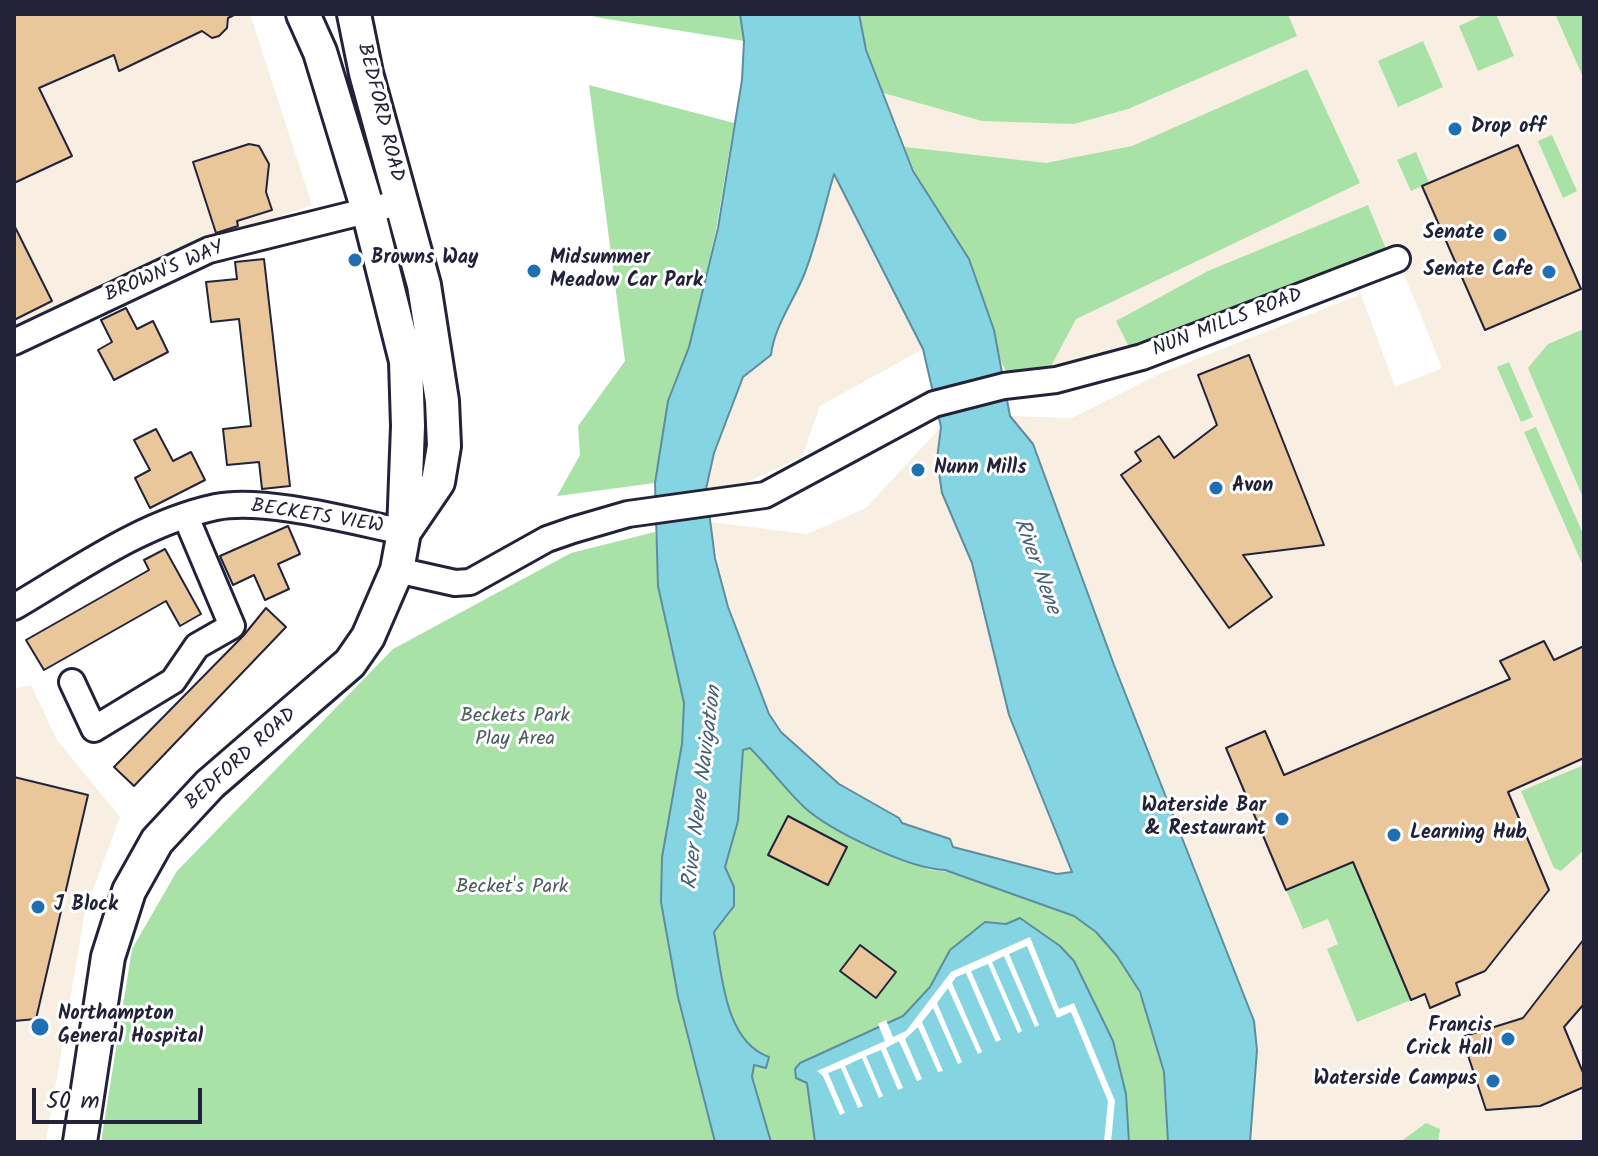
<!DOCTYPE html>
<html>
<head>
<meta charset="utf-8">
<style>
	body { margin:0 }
	#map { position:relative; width:1598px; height:1156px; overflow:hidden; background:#fff; font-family:Kalam,sans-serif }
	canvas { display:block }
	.frame { position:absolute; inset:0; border:16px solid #22223b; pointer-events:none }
	.scale { position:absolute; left:32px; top:1088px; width:170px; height:36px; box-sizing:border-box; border:4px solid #22223b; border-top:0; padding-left:10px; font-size:24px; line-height:28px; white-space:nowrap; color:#22223b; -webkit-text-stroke:6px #fff; paint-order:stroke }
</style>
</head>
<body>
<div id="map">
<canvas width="1598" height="1156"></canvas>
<div class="frame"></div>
<div class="scale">50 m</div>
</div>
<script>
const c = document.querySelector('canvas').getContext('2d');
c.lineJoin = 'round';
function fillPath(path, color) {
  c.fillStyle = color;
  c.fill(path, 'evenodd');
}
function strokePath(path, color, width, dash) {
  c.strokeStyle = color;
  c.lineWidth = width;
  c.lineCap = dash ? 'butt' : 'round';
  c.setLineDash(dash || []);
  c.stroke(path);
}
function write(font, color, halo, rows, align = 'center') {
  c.font = font + ' Kalam,sans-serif';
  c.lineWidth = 6;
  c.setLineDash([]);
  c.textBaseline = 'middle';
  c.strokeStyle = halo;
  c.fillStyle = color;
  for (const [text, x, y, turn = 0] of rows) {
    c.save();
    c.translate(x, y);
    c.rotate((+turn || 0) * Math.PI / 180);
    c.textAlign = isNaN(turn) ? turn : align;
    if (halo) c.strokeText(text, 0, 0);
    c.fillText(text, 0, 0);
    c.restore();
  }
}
const built = new Path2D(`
	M14 14H250L312 205 198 245 14 333Z
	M859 14H1584V1142H1250L1257 1050 1216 927 1114 665 1033 444 1010 416 1072 418 1159 374 1361 294 1395 387 1442 368 1395 252 1085 365 1010 375 1000 364 994 330 913 171 899 129 880 92Z
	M833 173 923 349 820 406 802 457 747 482 706 489 714 453 743 377 771 355 772 339 802 280Z
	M941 427 937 459 942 493 972 563 1009 715 1072 872 1057 874 952 847 949 839 902 823 899 818 839 784 797 750 769 713 728 607 710 522 807 534 866 508Z
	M31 685 57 740 120 817 85 911 46 1142H14V689Z`);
const green = new Path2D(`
	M583 14H740L744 41 601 18Z
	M859 14H1288L1297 36 1128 109 1074 124 982 121 880 92 866 50Z
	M1485 14H1496L1514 56 1478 71 1459 26Z
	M1555 14H1584V79Z
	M1423 41 1443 87 1398 107 1378 61Z
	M1307 69 1360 183 1076 319 1050 368 1010 375C997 361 999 348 994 330 973 265 927 210 905 147L1046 163 1132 146Z
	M589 85 734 123 716 230 689 347 668 401 655 483 557 496 580 455 578 426 625 361Z
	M1552 135 1577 191 1563 198 1538 141Z
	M1416 152 1429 183 1411 191 1397 160Z
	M1368 205 1388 254 1130 349 1116 321 1208 271Z
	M1584 329V500L1528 368 1548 344Z
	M1509 362 1533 417 1521 422 1497 367Z
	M1536 427 1584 536V568L1524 432Z
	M655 532 666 627 678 669 806 809 853 838 930 870 950 872C990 887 1033 897 1072 915 1123 938 1157 1022 1164 1075 1167 1097 1167 1120 1168 1142H101L132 949 177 871 393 649 571 553Z
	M1584 765V850L1561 871 1554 868 1521 791Z
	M1369 855 1362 882 1411 1000 1357 1022 1327 949 1338 944 1328 919 1303 929 1286 890Z
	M1426 1123 1440 1129 1438 1142H1400Z`);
const water = new Path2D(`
	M740 14H859L866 50 913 171 969 259 994 330 1010 416 1033 444 1114 665 1254 1021 1257 1050 1250 1142H1168L1164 1072 1140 992 1117 956 1096 932 1074 916 945 870C910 869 830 831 804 807 785 789 769 767 750 748L743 750 738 821 725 867 734 887V906L714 932C722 973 724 1041 769 1057L766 1068 754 1065 752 1077 771 1142H715L678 997 661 902 662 857 682 744 684 703 658 586 655 483 668 401 689 347 718 228 742 80 744 41ZM834 174 923 349 941 427 937 459 942 493 972 563 1009 715 1072 872 1057 874 953 847 950 839 902 823 899 818 839 784 781 732 769 714 728 607 715 558 706 489 714 453 743 377 771 355C774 327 793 302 804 275 817 242 824 208 834 174Z
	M1020 918 1060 946 1074 961 1113 1041 1126 1094 1129 1142H815L807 1083 796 1078 795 1069 800 1063 903 1016 930 987 950 950 985 922 1006 924Z`);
const pier = new Path2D(`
	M1030 937 1059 1009 1074 1003 1115 1101 1111 1142H1104L1108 1101 1071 1012 1057 1018 1027 946 1009 954 1039 1025 1035 1027 1004 956 992 962 1022 1031 1018 1033 988 964 971 971 1001 1040 996 1042 966 973 956 977 952 983 982 1052 978 1054 948 988 937 1003 962 1062 958 1064 933 1008 922 1022 943 1071 938 1072 918 1027 905 1039 922 1079 917 1081 899 1041 886 1048 903 1088 898 1090 881 1050 866 1056 883 1096 879 1098 862 1058 845 1066 863 1106 858 1108 841 1068 828 1073 845 1113 840 1115 823 1076 817 1071 885 1041 878 1024 886 1020 893 1037 906 1031 951 972Z`);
const building = new Path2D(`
	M14 14H236L228 18 227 28 219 36 212 38 202 31 119 71 114 55 39 88 72 156 14 183Z
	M249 144 259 146 269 164 266 192 272 210 237 221 238 226 216 233 193 162Z
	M1518 145 1581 289 1485 330 1422 186Z
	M14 225 52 301 14 320Z
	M264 259 290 486 262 489 259 462 227 465 223 429 251 426 239 319 211 322 206 282 237 279 235 262Z
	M126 308 137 329 153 321 168 352 114 380 98 350 112 342 101 320Z
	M1249 355 1324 545 1243 555 1272 597 1229 628 1121 475 1141 461 1135 452 1159 436 1174 458 1217 425 1198 375Z
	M156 429 173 461 191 452 205 480 150 508 135 478 150 470 134 440Z
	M288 526 300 554 278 564 289 589 265 600 254 575 233 585 220 556Z
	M165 549 201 614 180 626 166 601 44 670 26 640 149 570 144 560Z
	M266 608 286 627 134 786 114 767 244 635Z
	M1544 641 1554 660 1584 646V758L1508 792 1549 890 1485 971 1456 983 1460 995 1430 1008 1425 994 1411 1000 1353 862 1286 890 1226 748 1265 731 1284 775 1510 679 1500 661Z
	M14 777 88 795 36 1019 14 1021Z
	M788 816 847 847 828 885 768 855Z
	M1584 939V1004L1564 1027 1584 1075V1087L1540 1106 1486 1110 1462 1037 1523 1018Z
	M860 945 896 972 876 998 840 971Z`);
const minor = new Path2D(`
	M14 342 209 250 402 202
	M397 570 455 583 470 582 547 539 573 530 628 514 765 495 934 404 1004 386 1056 380 1142 357 1397 259
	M14 607C79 569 142 523 216 507 264 497 355 522 404 532
	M72 682 94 729 173 681 197 646 232 626 186 517`);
const major = new Path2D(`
	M354 14 366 73 424 285 442 401 444 446 438 482 404 532
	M80 1142 108 957 129 891 157 841 210 784 350 663 368 637 397 570 404 532 408 426 406 361 368 210 320 52 303 14`);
const markers = [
	[1455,129,8,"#1f6fb2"],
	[1500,235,8,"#1f6fb2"],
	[355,260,8,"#1f6fb2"],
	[534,271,8,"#1f6fb2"],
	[1549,272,8,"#1f6fb2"],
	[918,470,8,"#1f6fb2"],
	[1216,488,8,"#1f6fb2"],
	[1282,819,8,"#1f6fb2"],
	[1394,835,8,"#1f6fb2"],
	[38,907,8,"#1f6fb2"],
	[40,1027,10,"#1f6fb2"],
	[1508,1039,8,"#1f6fb2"],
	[1493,1081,8,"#1f6fb2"]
];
const streetNames = [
	["BEDFORD ROAD",379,113,76],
	["BROWN'S WAY",165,273,-23],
	["NUN MILLS ROAD",1228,324,-21],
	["BECKETS VIEW",317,518,9],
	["BEDFORD ROAD",242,760,-42]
];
const poiNames = [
	["Drop off",1471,129],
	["Senate",1484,235,"right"],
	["Browns Way",371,260],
	["Midsummer",550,260],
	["Meadow Car Park",550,283],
	["Senate Cafe",1533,272,"right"],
	["Nunn Mills",934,470],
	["Avon",1232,488],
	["Waterside Bar",1266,808,"right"],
	["& Restaurant",1266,831,"right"],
	["Learning Hub",1410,835],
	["J Block",54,907],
	["Northampton",58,1016],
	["General Hospital",58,1039],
	["Francis",1492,1028,"right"],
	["Crick Hall",1492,1051,"right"],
	["Waterside Campus",1477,1081,"right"]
];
const parkNames = [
	["Beckets Park",515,718],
	["Play Area",515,741],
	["Becket's Park",512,889]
];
const waterNames = [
	["River Nene",1035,567,70],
	["River Nene Navigation",704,788,-83]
];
fillPath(built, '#f8eee1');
fillPath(green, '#a9e2a7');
fillPath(water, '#85d4e2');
strokePath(water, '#5d8d9f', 2);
fillPath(pier, '#fff');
fillPath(building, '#e9c79a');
strokePath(building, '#22223b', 2);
strokePath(minor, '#22223b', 30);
strokePath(major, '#22223b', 38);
strokePath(minor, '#fff', 24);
strokePath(major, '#fff', 32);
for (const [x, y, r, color] of markers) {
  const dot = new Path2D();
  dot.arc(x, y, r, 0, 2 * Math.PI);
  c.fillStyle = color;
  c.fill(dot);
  strokePath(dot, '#fff', 3);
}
write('20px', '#22223b', '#fff', streetNames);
write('bold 20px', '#22223b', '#fff', poiNames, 'left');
write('20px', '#4a5c5b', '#fff', parkNames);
write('italic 22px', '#456075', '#fff', waterNames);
</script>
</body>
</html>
